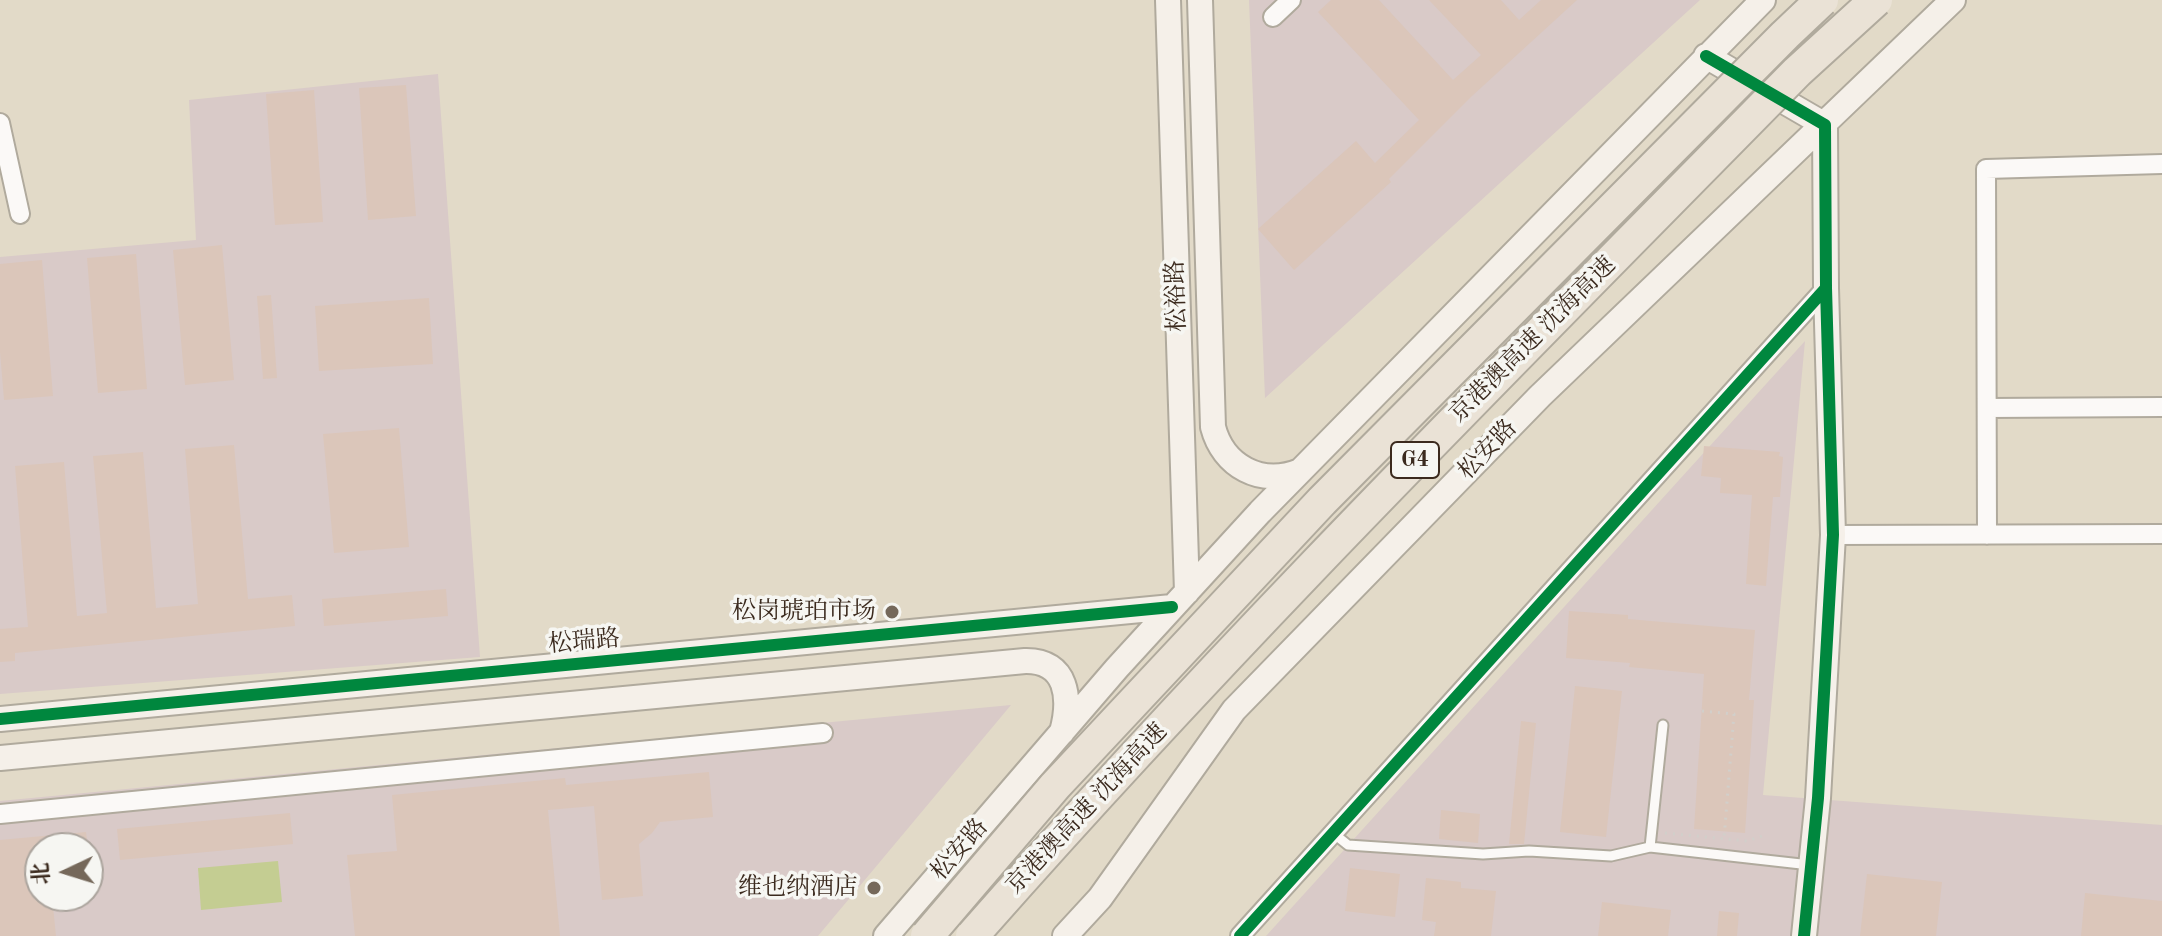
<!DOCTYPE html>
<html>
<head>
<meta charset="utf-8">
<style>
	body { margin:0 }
	#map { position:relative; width:2162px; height:936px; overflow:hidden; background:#e2dac8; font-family:"Old Standard TT","Noto Serif SC",serif }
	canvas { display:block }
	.north { position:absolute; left:24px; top:832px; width:80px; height:80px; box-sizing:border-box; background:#f6f6f2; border:2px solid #aba49d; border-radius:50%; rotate:266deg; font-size:22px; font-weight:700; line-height:32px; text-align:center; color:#3b2a1e }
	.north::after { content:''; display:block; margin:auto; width:28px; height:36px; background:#75685a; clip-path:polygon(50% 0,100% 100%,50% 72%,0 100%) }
</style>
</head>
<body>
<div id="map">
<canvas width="2162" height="936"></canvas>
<div class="north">北</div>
</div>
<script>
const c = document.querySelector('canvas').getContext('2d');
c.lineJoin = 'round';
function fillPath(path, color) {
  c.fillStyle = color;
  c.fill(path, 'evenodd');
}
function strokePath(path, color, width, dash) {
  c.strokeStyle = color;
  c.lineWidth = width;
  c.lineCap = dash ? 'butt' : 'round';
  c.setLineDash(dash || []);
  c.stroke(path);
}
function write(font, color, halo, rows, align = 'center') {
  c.font = font + ' "Old Standard TT","Noto Serif SC",serif';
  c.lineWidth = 7;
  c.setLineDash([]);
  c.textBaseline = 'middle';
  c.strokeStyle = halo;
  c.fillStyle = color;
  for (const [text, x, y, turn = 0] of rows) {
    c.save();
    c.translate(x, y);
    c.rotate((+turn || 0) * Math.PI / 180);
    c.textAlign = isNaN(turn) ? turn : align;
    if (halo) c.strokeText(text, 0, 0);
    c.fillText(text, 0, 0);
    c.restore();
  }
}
const industrial = new Path2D(`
	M1249 0H1700L1265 398Z
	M438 74 480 657 0 694V257L196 240 189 100Z
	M1805 341 1763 795 2162 825V936H1266Z
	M1011 705 818 936H0V801ZM40 848H88V896H40Z`);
const green = new Path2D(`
	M278 861 282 902 201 910 198 868Z`);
const building = new Path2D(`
	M1331 0H1379L1453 80 1481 55 1429 0H1501L1519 20 1541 0H1577L1472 96 1389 179 1391 182 1294 270 1258 229 1356 141 1375 163 1419 120 1318 12Z
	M406 85 416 216 368 220 359 88Z
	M314 90 323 222 275 225 266 94Z
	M222 245 234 380 185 385 173 250Z
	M136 254 147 389 98 393 87 258Z
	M42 260 53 396 4 400 0 352V264Z
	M271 295 277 378 263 379 257 296Z
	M429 298 433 364 319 371 315 306Z
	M399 428 409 547 334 553 323 434Z
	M234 445 248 599 292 595 295 626 15 653V661L0 662V629L28 627 15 466 64 462 77 616 107 613 93 456 143 452 156 608 198 604 185 449Z
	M1704 446 1780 452 1779 456 1783 457 1780 497H1773L1766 586 1746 584 1752 495 1720 493 1721 478 1701 476Z
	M446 589 448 616 324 626 322 599Z
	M1569 611 1628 615V619L1755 630 1749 700H1754L1745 833 1694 829 1704 674 1629 667 1630 663 1566 658Z
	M1575 686 1622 691 1606 837 1560 832Z
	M1521 721 1536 723 1524 844H1509Z
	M709 772 713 817 660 822 652 833 639 844 643 896 602 900 594 806 548 810 560 936H355L347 855 397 851 392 795 565 778 566 785Z
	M1441 810 1480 814 1478 843 1439 839Z
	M290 813 293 844 120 860 117 829Z
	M86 832 88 848H40V896H52L56 936H0V840Z
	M1350 868 1400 874 1395 917 1345 911Z
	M1867 874 1942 882 1936 936H1860Z
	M1426 878 1461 882V888L1496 891 1491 936H1434L1436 922 1422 920Z
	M2085 893 2162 901V936H2081Z
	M1602 902 1671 910 1668 936H1598Z
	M1719 911 1739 913 1737 936H1717Z`);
const path = new Path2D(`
	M1702 711 1734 714 1724 839
	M1665 833 1747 841 1762 836`);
const lane = new Path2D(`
	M1663 725 1650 847 1810 865
	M1333 833 1348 845 1483 854 1529 851 1611 856 1650 847`);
const street = new Path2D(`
	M1273 17 1291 0
	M0 123 20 214
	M1987 408 2162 407
	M1833 535 2162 534
	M1987 535 1986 169 2162 164
	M0 814 823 733
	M1240 936 1826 288`);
const secondary = new Path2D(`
	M1168 0 1187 592
	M1200 0 1213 427C1223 466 1261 487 1300 471
	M1706 56 1825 125 1826 288 1833 535 1818 798 1804 936
	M0 719 1172 607
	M0 758 1025 661C1068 660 1071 699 1062 732
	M886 936 1117 668 1260 512 1763 0
	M1065 936 1100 898 1234 710 1540 396 1953 0`);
const highwayBridge = new Path2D(`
	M927 936 1055 786 1322 501 1785 35 1822 0
	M972 936C1235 637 1518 356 1797 72L1876 0`);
const cycleway = new Path2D(`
	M1706 56 1825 125 1826 288 1833 535 1818 798 1804 936
	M0 719 1172 607
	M1240 936 1826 288`);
const markers = [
	[892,612,8,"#75685a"],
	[874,888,8,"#75685a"]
];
const shields = [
	[1415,460,48]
];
const shieldNames = [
	["G4",1415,460]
];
const streetNames = [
	["松裕路",1177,296,-92],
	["京港澳高速 沈海高速",1533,340,-45],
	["松安路",1488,450,-46],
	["松瑞路",584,642,-5],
	["京港澳高速 沈海高速",1087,809,-47],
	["松安路",960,850,-49]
];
const poiNames = [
	["松岗琥珀市场",876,612],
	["维也纳酒店",858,888]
];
fillPath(industrial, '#d9cac8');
fillPath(green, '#c4cd92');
fillPath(building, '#dbc6ba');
strokePath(lane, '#b0aa9d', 13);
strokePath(street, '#b0aa9d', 22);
strokePath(secondary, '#b0aa9d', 28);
strokePath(path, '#d2cfca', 3, [2, 6]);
strokePath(lane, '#fbf9f7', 9);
strokePath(street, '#fbf9f7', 18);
strokePath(secondary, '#f5f0e9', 24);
strokePath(highwayBridge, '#b0aa9d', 36, []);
strokePath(highwayBridge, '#eae2d6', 32);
strokePath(cycleway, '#00873e', 12);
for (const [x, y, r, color] of markers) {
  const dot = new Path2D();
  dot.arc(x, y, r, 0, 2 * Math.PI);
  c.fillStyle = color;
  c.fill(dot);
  strokePath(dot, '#f6f6f2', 3);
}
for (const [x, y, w] of shields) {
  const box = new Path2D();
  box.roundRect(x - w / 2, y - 18, w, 36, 6);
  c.fillStyle = '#f6f6f2';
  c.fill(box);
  strokePath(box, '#3b2a1e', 2);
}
write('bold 22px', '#3b2a1e', null, shieldNames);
write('24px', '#3b2a1e', '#f6f6f2', streetNames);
write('24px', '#3b2a1e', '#f6f6f2', poiNames, 'right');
</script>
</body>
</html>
